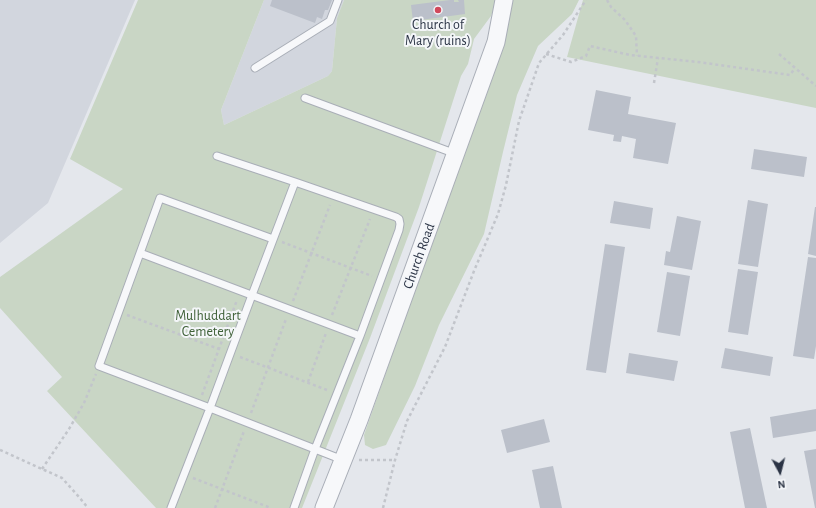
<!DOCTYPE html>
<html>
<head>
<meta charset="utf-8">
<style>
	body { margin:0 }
	#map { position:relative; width:816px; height:508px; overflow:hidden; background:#e4e7ec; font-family:"Alegreya Sans",sans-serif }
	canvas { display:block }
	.north { position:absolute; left:760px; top:452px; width:40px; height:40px; -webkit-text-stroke:3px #f4f6f9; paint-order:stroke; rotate:173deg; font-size:11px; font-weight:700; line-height:16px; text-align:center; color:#2b3445 }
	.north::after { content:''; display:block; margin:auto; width:14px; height:18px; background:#2b3445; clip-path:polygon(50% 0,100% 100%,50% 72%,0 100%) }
</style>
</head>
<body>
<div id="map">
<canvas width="816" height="508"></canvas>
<div class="north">N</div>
</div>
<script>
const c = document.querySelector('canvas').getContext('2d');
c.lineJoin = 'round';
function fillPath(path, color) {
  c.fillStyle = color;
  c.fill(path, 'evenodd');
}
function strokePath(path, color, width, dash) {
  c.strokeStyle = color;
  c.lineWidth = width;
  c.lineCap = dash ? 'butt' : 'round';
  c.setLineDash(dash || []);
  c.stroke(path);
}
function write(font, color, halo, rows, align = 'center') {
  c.font = font + ' "Alegreya Sans",sans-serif';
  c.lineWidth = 4;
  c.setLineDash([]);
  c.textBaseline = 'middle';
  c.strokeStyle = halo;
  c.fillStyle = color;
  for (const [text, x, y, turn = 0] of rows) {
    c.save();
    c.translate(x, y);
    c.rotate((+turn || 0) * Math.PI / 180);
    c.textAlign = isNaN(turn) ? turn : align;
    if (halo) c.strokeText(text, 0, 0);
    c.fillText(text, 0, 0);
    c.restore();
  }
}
const built = new Path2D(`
	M0 0H135L48 203 0 243Z
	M264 0H344L337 18 332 71 328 76 224 125 221 110Z`);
const green = new Path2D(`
	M138 0H264L221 110 224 125 328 76 332 71 337 18 344 0H497L491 16 474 39 468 64 461 76 419 207 370 338 302 508H156L47 391 62 377 0 308V277L123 189 70 159Z
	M511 0H579L572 14 538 46 517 95 503 152 484 234 439 325 415 386 386 445 373 449 365 445 364 435 508 24Z
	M583 0H816V108L567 57Z`);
const building = new Path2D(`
	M272 0H332L328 10H325L322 19 317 17 315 23 270 6Z
	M450 0H454V2H459L458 0H464L465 14 413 21 411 5Z
	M596 90 631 97 628 114 676 123 668 164 633 158 636 139 622 136 621 142 613 141 614 135 588 130Z
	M754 149 807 157 804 177 751 169Z
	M748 200 768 204 758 267 738 264Z
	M614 201 653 208 650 229 610 223Z
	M815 207H816V256L808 254Z
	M677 216 701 221 692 270 664 265 666 251 670 252Z
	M605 244 625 247 606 373 586 370Z
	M808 257 816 258V346L814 359 793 356Z
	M738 269 758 272 748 335 728 332Z
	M667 272 690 276 680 336 657 332Z
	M725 348 773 357 770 376 721 368Z
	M629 353 678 361 674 381 626 373Z
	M816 409V431L773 438 770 417Z
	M544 419 550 442 507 453 501 430Z
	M750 428 767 508H745L730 432Z
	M816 449V508H815L804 451Z
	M553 466 562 508H540L532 470Z`);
const path = new Path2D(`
	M607 0 611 7 625 20 636 36 637 56
	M546 54 571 62 586 56 590 46 630 55 698 62 790 75 795 68
	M779 54 816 86
	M654 83 658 58
	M282 242 372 276
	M293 301 330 205
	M127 315 219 349
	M332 315 370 219
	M240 357 327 390
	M308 382 326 333
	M202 395 237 300
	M251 413 286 319
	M0 450 62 478 79 497 88 508
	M359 460H395
	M42 469 69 429 84 403 96 374
	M193 478 271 508
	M215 508 244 431
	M383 508 395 460 407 421 445 347 474 271 498 214 506 185 519 121 539 63 563 35 586 0`);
const service = new Path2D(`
	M255 68 330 21 338 0
	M305 98 456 154
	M217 156 295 182
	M273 239 160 198 99 366 210 408 252 295 295 182 396 217 399 219 400 224 399 230 360 336 315 449 294 508
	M140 253 360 336
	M171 508 210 408 343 460`);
const tertiary = new Path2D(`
	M324 508 359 420 496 42 504 0`);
const markers = [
	[438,10,4,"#d1495b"]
];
const poiNames = [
	["Church of",438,25],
	["Mary (ruins)",438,41]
];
const streetNames = [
	["Church Road",419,256,-70]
];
const parkNames = [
	["Mulhuddart",208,316],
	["Cemetery",208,332]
];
fillPath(built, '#d2d6de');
fillPath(green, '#c9d6c5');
fillPath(building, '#bbc0ca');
strokePath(service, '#a9aeb7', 9);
strokePath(tertiary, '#a9aeb7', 19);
strokePath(path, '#c2c5cb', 2.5, [3, 3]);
strokePath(service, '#f7f8fa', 7);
strokePath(tertiary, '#f7f8fa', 17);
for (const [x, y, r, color] of markers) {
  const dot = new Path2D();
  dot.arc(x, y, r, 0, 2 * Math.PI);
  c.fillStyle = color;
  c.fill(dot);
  strokePath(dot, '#f4f6f9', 1.5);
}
write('14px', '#2b3445', '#f4f6f9', poiNames);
write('14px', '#2b3445', '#f4f6f9', streetNames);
write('14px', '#3f6138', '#f4f6f9', parkNames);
</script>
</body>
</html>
